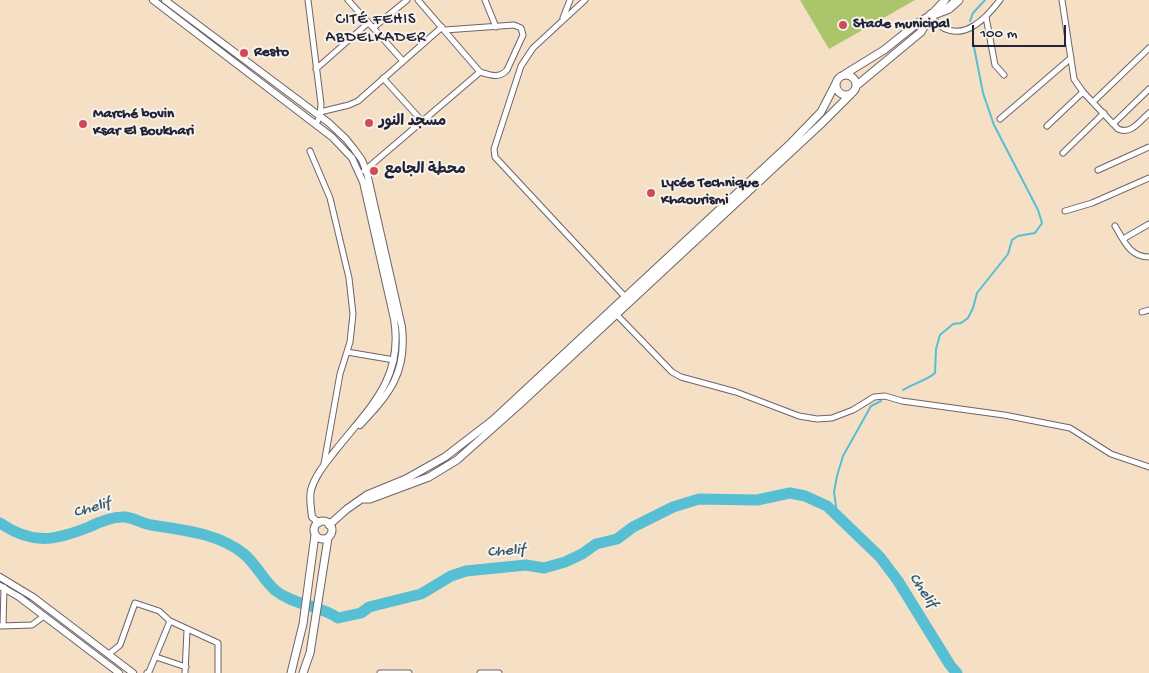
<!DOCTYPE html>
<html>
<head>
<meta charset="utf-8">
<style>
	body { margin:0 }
	#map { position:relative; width:1149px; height:673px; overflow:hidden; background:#f5dfc5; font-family:"Gochi Hand",sans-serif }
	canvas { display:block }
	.scale { position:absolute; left:972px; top:25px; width:94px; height:22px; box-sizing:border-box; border:2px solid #22223b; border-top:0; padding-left:6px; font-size:15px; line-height:18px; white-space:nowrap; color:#22223b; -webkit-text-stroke:4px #f7f3e8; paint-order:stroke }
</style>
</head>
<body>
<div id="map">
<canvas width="1149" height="673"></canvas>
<div class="scale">100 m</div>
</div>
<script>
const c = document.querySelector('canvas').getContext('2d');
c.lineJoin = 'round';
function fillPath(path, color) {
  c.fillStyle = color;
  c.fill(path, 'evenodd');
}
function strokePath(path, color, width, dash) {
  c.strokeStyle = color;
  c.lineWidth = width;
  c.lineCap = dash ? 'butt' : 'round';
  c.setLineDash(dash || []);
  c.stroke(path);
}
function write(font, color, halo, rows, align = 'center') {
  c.font = font + ' "Gochi Hand","Playpen Sans Arabic",sans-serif';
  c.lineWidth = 4;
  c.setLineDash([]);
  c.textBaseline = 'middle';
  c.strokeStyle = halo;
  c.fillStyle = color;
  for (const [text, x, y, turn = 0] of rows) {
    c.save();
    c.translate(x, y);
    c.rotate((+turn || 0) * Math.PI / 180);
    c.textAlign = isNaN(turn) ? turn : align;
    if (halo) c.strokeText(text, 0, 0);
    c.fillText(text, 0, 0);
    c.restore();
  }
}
const green = new Path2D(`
	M800 0H915L829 49Z`);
const stream = new Path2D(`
	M970 21 973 13 985 0
	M903 390C911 385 929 379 935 373L936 349 940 335 953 324 961 323 968 318 973 308 977 293 1008 254 1012 240 1018 236 1035 233 1042 223 1038 210 994 125 983 93 973 42
	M837 514 834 492 837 476 843 456 871 406 881 401`);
const river = new Path2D(`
	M0 523C32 545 54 541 89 527 99 522 114 516 125 517 134 518 142 523 151 525 182 530 218 533 244 554 257 565 263 580 276 591 294 605 319 605 338 618L361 613 369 607 421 594 451 576 466 571 526 565 544 568 565 562 582 554 596 544 617 539 633 527 673 507 699 499 757 500 790 493 805 496 827 506 880 557 898 581 950 665 957 673`);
const minor = new Path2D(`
	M308 0 321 104 320 116 316 124
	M348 0 403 61
	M418 0 480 72
	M485 0 496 27
	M585 0 533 48 521 66 494 149 495 157 628 300
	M1062 0 1074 79 1083 92 1118 129C1131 135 1140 121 1149 113
	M931 15C940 32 959 36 975 25 985 19 993 9 1000 0
	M986 17 995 65 1004 75
	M563 18 570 0
	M373 28 407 0
	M316 69 368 23
	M383 78 422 121
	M1093 102 1149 48
	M320 112 349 105 358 101 442 27
	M1000 119 1071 58
	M1113 124 1149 89
	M1047 126 1083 92
	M310 151 330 198 349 278 353 314 350 342 340 374 324 464
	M1063 153 1104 113
	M1098 170 1149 147
	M364 171 480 72C490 75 499 79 507 70L523 35 521 28 514 25 445 30
	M1065 211 1092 203 1149 178
	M1115 226C1124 241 1130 257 1149 257
	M1123 239 1149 224
	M1142 312 1149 310
	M616 314 672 372 681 377 736 392 799 416 817 419 832 418 853 410 874 397 885 396 902 401 1004 415 1070 428 1111 454 1149 467
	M347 352 394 360
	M0 626 32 625 44 616
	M3 626 4 587
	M109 654 120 645 135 603 159 611 170 621 218 643V673
	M156 657 186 667
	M147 673 149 672 170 621
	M185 673 187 630
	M380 673H409
	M480 673H499`);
const tertiary = new Path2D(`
	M153 0 332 137 352 158 363 182 394 319C404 379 369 408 335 451 326 463 315 475 311 490 309 499 311 508 312 517L319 523
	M165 0 329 123 346 139 354 149 362 160 367 173 402 327C407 373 390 393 360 425
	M0 577 33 597 133 673
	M0 586 19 597 119 673`);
const secondary = new Path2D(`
	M845 74 884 50 919 22 931 15 945 0
	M836 85a10 10 0 1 1 20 0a10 10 0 1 1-20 0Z
	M856 86 921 32 931 15
	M362 499H370L429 477 457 460 521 403 821 124 851 94
	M314 530a9 9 0 1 1 18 0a9 9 0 1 1-18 0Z
	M329 525 347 509 367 495 406 479 445 457 493 420 792 142 821 112 836 83
	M291 673 303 624 315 535
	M303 673 310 653 328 538`);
const motorway = new Path2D(`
	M931 15 949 8 958 0`);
const markers = [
	[843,25,5,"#d1495b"],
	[244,53,5,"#d1495b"],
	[369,123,5,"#d1495b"],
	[83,124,5,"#d1495b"],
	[374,171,5,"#d1495b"],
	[651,193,5,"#d1495b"]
];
const poiNames = [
	["Stade municipal",853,25],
	["Resto",254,53],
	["Marché bovin",93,115],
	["Ksar El Boukhari",93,132],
	["مسجد النور",379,123],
	["محطة الجامع",384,171],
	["Lycée Technique",661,184],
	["Khaourismi",661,201]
];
const neighbourhoodNames = [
	["CITÉ FEHIS",376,21],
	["ABDELKADER",376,39]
];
const waterNames = [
	["Chelif",92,509,-16],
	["Chelif",506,552,-4],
	["Chelif",922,591,56]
];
fillPath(green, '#abc56b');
strokePath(stream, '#57bfd3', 2);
strokePath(river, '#57bfd3', 11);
strokePath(minor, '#6c646b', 7);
strokePath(tertiary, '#6c646b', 8);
strokePath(secondary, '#6c646b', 9);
strokePath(motorway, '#6c646b', 11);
strokePath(minor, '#fff', 5);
strokePath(tertiary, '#fff', 6);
strokePath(secondary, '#fff', 7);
strokePath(motorway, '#fff', 9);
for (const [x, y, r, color] of markers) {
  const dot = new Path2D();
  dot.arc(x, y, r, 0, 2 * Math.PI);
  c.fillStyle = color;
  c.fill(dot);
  strokePath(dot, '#f7f3e8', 2);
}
write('bold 15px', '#22223b', '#f7f3e8', poiNames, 'left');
c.letterSpacing = '1px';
write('16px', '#22223b', '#f7f3e8', neighbourhoodNames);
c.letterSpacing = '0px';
write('italic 16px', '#355970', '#f7f3e8', waterNames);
</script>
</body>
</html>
